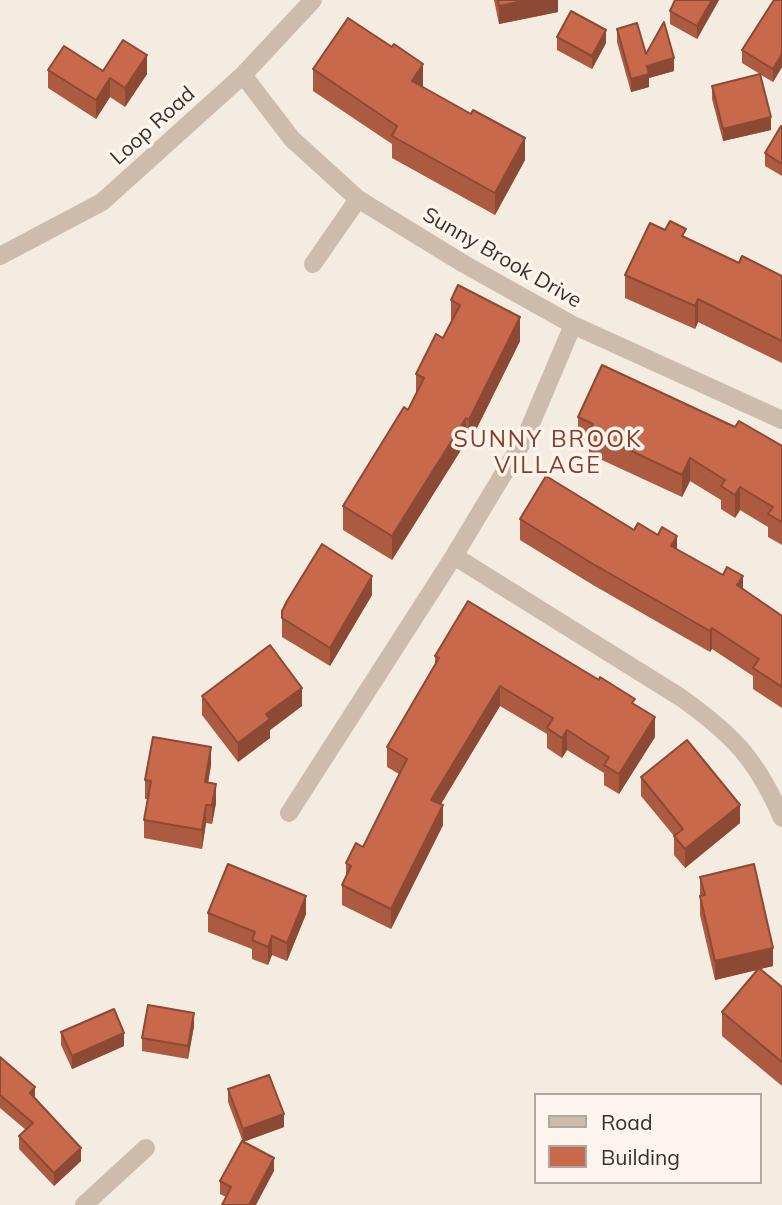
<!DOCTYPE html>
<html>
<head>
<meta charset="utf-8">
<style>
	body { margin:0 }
	#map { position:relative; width:782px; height:1205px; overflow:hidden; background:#f4ebe1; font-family:Mulish,sans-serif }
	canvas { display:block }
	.legend { position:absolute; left:534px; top:1093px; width:228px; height:91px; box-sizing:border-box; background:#fbf5ee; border:2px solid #aea6a0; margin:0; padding:9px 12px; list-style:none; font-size:21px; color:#3b302b }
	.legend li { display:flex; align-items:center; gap:14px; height:35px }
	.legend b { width:35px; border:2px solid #aea6a0 }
</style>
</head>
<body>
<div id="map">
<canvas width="782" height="1205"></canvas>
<ul class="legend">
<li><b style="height:9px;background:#cdbbac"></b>Road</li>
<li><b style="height:19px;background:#c8694b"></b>Building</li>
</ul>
</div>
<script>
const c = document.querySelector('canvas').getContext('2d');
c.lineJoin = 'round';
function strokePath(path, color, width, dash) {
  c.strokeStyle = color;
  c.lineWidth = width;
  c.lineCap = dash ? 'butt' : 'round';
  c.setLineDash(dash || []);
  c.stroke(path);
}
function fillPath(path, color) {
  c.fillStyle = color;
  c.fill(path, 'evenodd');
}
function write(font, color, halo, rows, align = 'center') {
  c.font = font + ' Mulish,sans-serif';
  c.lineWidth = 7;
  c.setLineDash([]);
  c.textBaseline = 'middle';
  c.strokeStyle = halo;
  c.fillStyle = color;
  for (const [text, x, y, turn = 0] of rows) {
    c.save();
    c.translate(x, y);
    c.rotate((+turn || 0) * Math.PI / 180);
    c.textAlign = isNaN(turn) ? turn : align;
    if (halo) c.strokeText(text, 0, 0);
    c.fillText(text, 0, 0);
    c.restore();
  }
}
const minor = new Path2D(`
	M243 75 292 139 358 199 464 264 573 325 782 420
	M0 256 102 202 243 75 313 0
	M313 264 358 199
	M454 556 680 697C732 734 756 758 782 818
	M289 813 454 556 525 438 573 325
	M84 1205 146 1148`);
const wall = new Path2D(`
	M494 0H558V12L499 24Z
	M719 0 697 39 670 24V11Z
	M782 0V67L773 82 761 75 771 130 723 141 712 99V86L760 74 742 63V50Z
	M617 29 646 54 674 71 649 78V87L631 92 617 42Z
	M557 37 606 43 592 69 557 50Z
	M313 69 423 86 422 87 525 160 495 215 392 158V144L313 91Z
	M48 70 103 71 147 74 125 107 110 97 96 119 48 88Z
	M782 127V176L765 166V153Z
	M686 238 739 263 782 276V363L698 322 695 329 625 298V275Z
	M451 300 520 341 469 444 466 442 392 560 343 530V506L408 410 416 395V374L443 338 451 324Z
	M578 417 735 427 782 446V545L768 537V527L740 510 735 518 721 509V500L690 481 682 497 589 454V445L578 440Z
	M520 519 634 530 677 549 743 589 782 616V708L753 689V676L712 649 710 652 593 585 520 540Z
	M372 595 330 666 282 637V611Z
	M435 656 635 705 655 737 619 794 604 785V773L567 750 562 758 547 748V734L500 706 441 804 443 825 391 929 342 905V885L346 878V863L363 847 399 774 387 767V747L435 664Z
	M202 696 302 706 270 730V738L238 762 202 715Z
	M211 765 208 783 216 803 212 824 206 823 202 849 144 838V820L148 799H145V780Z
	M641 777 740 823 685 868 674 855V836L641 796Z
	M700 877 773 966 760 969 782 987V1086L722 1036V1012L757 970 715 980 700 915Z
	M208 913 306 914 287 961 272 955 268 965 252 959V949L208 932Z
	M194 1026 188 1059 142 1051V1038Z
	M61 1032 124 1046 72 1069 61 1045Z
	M0 1057 35 1098 81 1161 54 1186 19 1149V1136L26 1130 0 1108Z
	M228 1089 284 1127 243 1142 274 1171 226 1197 220 1194V1181L243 1142 228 1102Z`);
const shadedWall = new Path2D(`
	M527 0H558V12L499 24V6Z
	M712 0H719L697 39V26Z
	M606 30V43L592 69V56Z
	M782 54V67L773 82V69Z
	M147 55V74L125 107V88Z
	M674 58V71L649 78V87L631 92V79L647 66Z
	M423 64V86L412 102V81Z
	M110 78V97L96 119V100Z
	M771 117V130L723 141V129Z
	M525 138V160L495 215V193Z
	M698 299V322L695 329V306Z
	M520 317V341L469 444V420Z
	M466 418V442L392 560V536Z
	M690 458V481L682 497V475Z
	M740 487V510L735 518V495Z
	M677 536V557L671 546Z
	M372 576V595L330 666V648Z
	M743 576V597L737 585Z
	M712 628V649L710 652V631Z
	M500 686V706L431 820V800Z
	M302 688V706L270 730V738L238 762V743L266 714Z
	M655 717V737L619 794V774Z
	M567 730V750L562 758V738Z
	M211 747V765L205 801V782Z
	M216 784V803L212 824V805Z
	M206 805V823L202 849V830Z
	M443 805V825L391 929V909Z
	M740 805V823L685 868V849Z
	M306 896V914L287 961V943Z
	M272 936V955L268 965V947Z
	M773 948V966L715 980V961Z
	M194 1013V1026L188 1059V1046Z
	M124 1033V1046L72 1069V1056Z
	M35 1087V1100L30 1093Z
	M284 1114V1127L243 1142V1129Z
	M81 1148V1161L54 1186V1173Z
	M274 1158V1171L256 1205H249Z`);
const building = new Path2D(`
	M498 0H527L499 6Z
	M675 0H712L697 26 670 11Z
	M774 0H782V54L773 69 742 50Z
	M571 11 606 30 592 56 557 37Z
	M348 18 392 47 394 44 423 64 412 81 471 114 473 110 525 138 495 193 392 136 397 126 313 69Z
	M664 22 674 58 647 66 649 74 631 79 617 29 637 23 646 54Z
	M123 40 147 55 125 88 110 78 96 100 48 70 64 46 103 71Z
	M760 74 771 117 723 129 712 86Z
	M781 126 782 127V164L765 153Z
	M670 221 686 229 682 236 739 263 742 256 782 276V341L698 299 695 306 625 275 650 223 665 230Z
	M458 285 520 317 469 420 466 418 392 536 343 506 404 407 408 410 424 378 416 374 436 334 443 338 460 305 451 300Z
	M602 365 735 427 739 421 782 446V522L768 514 773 507 740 487 735 495 721 486 725 480 690 458 682 475 589 431 593 424 578 417Z
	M546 476 634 530 638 523 658 535 662 527 677 536 671 546 723 575 727 567 743 576 737 585 782 616V687L753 668 759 659 712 628 710 631 593 564 520 519Z
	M322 544 372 576 330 648 282 618V611L287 601Z
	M468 601 599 680 600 677 635 699 632 703 655 717 619 774 604 765 609 757 567 730 562 738 547 728 553 718 500 686 431 800 443 805 391 909 342 885 351 866 346 863 356 843 363 847 407 759 387 747 439 658 435 656Z
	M270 645 302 688 266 714 270 719 238 743 202 696Z
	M153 737 211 747 205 782 216 784 212 805H206L202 830 144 820 151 781 145 780Z
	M687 740 740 805 685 849 674 836 683 829 641 777Z
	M228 864 306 896 287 943 272 936 268 947 252 940 255 932 208 913Z
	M754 864 773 948 715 961 700 896 705 895 700 877Z
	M759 968 782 987V1062L722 1012Z
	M148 1005 194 1013 188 1046 142 1038Z
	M114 1009 124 1033 72 1056 61 1032Z
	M0 1057 35 1087 30 1093 81 1148 54 1173 19 1136 33 1123 0 1095Z
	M269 1075 284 1114 243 1129 228 1089Z
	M242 1141 274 1158 249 1205H222L231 1187 220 1181Z`);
const streetNames = [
	["Loop Road",153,126,-42],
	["Sunny Brook Drive",502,258,30]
];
const neighbourhoodNames = [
	["SUNNY BROOK",548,440],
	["VILLAGE",548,466]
];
strokePath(minor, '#cdbbac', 18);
fillPath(wall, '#ac5a40');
fillPath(shadedWall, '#8c4a34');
fillPath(building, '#c8694b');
strokePath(building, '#8c4a34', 2);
write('21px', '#3b302b', '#fbf5ee', streetNames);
c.letterSpacing = '2px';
write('23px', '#8c3b22', '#fbf5ee', neighbourhoodNames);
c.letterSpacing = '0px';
</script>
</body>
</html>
